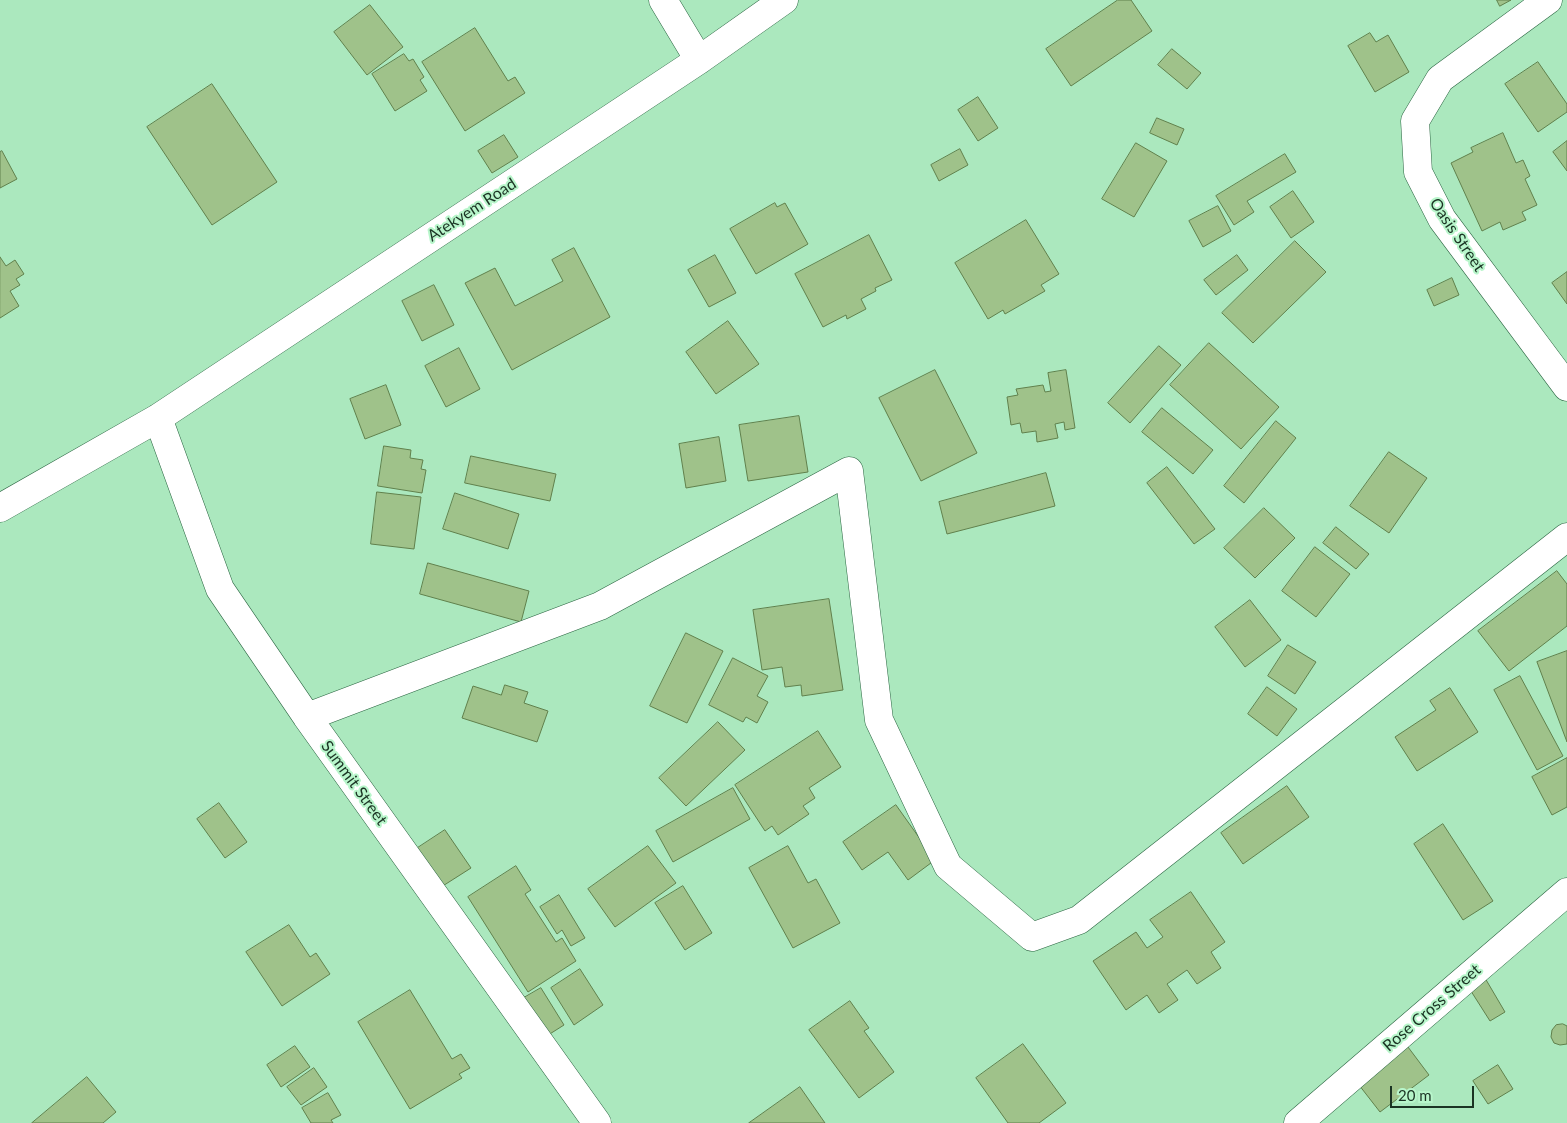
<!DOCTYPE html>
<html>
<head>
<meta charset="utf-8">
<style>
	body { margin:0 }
	#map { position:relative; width:1567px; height:1123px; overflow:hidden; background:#abe8be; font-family:Lato,sans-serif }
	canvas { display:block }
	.scale { position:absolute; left:1390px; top:1086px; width:84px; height:22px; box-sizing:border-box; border:2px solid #1b3424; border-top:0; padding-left:6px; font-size:15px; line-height:18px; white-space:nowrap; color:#1b3424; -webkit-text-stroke:4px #b8f6cb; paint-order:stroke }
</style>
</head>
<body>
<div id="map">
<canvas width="1567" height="1123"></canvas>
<div class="scale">20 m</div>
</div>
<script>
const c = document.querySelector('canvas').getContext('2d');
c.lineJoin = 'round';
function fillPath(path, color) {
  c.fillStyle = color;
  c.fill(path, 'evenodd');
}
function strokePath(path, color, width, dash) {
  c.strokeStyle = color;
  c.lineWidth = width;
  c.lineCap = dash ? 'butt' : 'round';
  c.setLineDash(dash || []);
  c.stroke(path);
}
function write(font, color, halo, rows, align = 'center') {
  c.font = font + ' Lato,sans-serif';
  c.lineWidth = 4;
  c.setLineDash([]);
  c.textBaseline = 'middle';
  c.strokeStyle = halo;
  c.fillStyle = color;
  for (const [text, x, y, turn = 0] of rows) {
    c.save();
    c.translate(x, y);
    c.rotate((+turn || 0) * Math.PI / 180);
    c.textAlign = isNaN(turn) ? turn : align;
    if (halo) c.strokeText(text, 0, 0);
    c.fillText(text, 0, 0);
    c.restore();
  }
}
const building = new Path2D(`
	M1118 0H1131L1152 31 1071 86 1046 49Z
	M1497 0H1511L1500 6Z
	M370 5 403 47 367 75 334 32Z
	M475 28 508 81 515 77 525 93 465 131 422 62Z
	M1370 33 1376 42 1388 35 1409 72 1375 92 1348 46Z
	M1172 49 1201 73 1187 89 1158 65Z
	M404 54 409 61 413 59 424 77 420 80 427 91 395 111 372 74Z
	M1538 62 1567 104V112L1538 132 1505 84Z
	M212 84 277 182 212 225 147 127Z
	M978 97 998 128 978 141 958 110Z
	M1157 118 1184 129 1177 145 1150 133Z
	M1503 133 1516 163 1523 160 1530 176 1525 179 1537 205 1522 212 1526 220 1503 230 1500 222 1482 231 1451 163 1473 152 1471 148Z
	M504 135 518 157 492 173 478 151Z
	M1567 141V171L1553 152Z
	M1136 143 1167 161 1134 217 1102 199Z
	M960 149 968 165 939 181 931 165Z
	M2 151 17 179 0 188V152Z
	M1285 154 1296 172 1247 201 1254 212 1234 225 1216 196Z
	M1293 191 1314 222 1291 238 1270 207Z
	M775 203 777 207 785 203 808 244 756 274 730 229Z
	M1218 206 1231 231 1203 247 1189 221Z
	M1026 220 1059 274 1041 285 1045 291 1005 314 1003 310 988 319 955 263Z
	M869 235 892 280 875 288 876 291 861 299 866 309 847 319 846 315 823 327 795 274Z
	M1295 241 1326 272 1253 343 1222 313Z
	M574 248 610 317 512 370 465 283 495 268 515 306 563 281 552 260Z
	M715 255 736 293 709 307 688 270Z
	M1237 255 1248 270 1216 295 1204 280Z
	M0 257 6 266 15 260 24 274 16 279 20 285 10 291 19 306 0 318Z
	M1567 272V304L1552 283Z
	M1452 278 1459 295 1434 306 1427 290Z
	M434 285 454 325 422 341 402 301Z
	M728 321 759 364 716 394 686 352Z
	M1209 343 1279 407 1241 449 1170 385Z
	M1159 346 1181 365 1130 423 1108 403Z
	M459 348 480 389 446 407 425 366Z
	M935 370 977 453 921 481 879 398Z
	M1066 370 1075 428 1065 430 1064 422 1055 424 1058 438 1037 442 1036 431 1022 433 1020 423 1011 425 1007 397 1018 395 1016 389 1043 385 1045 392 1051 391 1048 373Z
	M386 385 401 425 365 439 350 399Z
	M1162 408 1213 450 1193 474 1142 432Z
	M799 416 808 472 748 481 739 425Z
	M1276 421 1296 438 1244 503 1224 486Z
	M719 437 726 481 686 488 679 444Z
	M384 446 411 450 410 458 423 460 421 469 426 470 422 493 378 486Z
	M1389 452 1427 478 1389 533 1350 506Z
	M471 456 556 474 550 501 465 483Z
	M1167 467 1215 529 1194 544 1147 483Z
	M1046 473 1055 506 947 534 939 502Z
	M377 492 421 497 414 549 371 544Z
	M455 493 519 514 508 549 443 529Z
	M1264 508 1295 538 1255 578 1224 548Z
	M1336 527 1369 554 1356 569 1323 543Z
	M1315 547 1350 574 1316 617 1282 591Z
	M428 563 529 591 521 622 420 594Z
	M1557 571 1567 584V626L1509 671 1478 631Z
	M829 599 843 690 802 696 801 685 785 687 782 667 762 670 753 610Z
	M1250 600 1281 640 1245 667 1215 627Z
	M686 633 723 651 687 723 650 706Z
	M1288 645 1316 662 1295 694 1268 676Z
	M1567 651V742L1537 662Z
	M733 658 768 676 757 696 768 702 757 723 746 717 743 722 709 705Z
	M1520 676 1563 756 1537 770 1494 690Z
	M505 685 528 692 524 703 548 711 537 742 462 718 473 686 501 695Z
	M1267 687 1297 709 1277 736 1248 714Z
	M1450 688 1478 732 1417 771 1395 737 1436 710 1430 701Z
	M718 722 745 750 686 806 659 778Z
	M818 731 841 767 809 788 815 798 803 806 809 814 778 835 772 826 765 831 735 785Z
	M1567 758V807L1552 815 1532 777Z
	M1287 786 1309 817 1243 864 1221 833Z
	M733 788 750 819 673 862 656 831Z
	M219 803 247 842 225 858 197 819Z
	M896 805 935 860 908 880 888 852 862 870 843 842Z
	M1443 824 1493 901 1463 920 1414 844Z
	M445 830 471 868 438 889 413 851Z
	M648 846 676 883 615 927 588 889Z
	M788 846 808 883 816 879 840 923 793 948 749 868Z
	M516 866 531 890 525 894 556 942 562 938 576 961 528 992 468 897Z
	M683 886 712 933 685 950 655 903Z
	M1191 892 1225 942 1211 952 1221 968 1197 984 1187 970 1167 984 1178 1000 1159 1013 1147 995 1126 1010 1093 961 1136 932 1147 948 1163 937 1150 920Z
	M559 895 585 938 571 946 562 930 557 934 540 907Z
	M289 925 310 957 316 953 330 974 282 1006 246 952Z
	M580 969 603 1005 574 1025 551 988Z
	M1485 978 1505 1012 1490 1021 1469 988Z
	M541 988 564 1025 545 1037 522 999Z
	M410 990 452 1059 461 1054 470 1068 459 1074 462 1078 410 1109 358 1022Z
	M850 1001 869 1028 864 1031 894 1072 859 1098 809 1030Z
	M1563 1024 1567 1026V1044L1560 1045 1554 1043 1551 1037 1552 1030 1556 1025Z
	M1023 1044 1066 1103 1039 1123H1008L976 1078Z
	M295 1046 310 1067 281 1087 267 1065Z
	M1408 1047 1429 1075 1380 1112 1359 1085Z
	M1498 1065 1513 1089 1488 1104 1473 1081Z
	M314 1068 327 1087 301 1105 287 1087Z
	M87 1077 116 1112 103 1123H32Z
	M800 1087 825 1123H749Z
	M328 1093 341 1115 331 1120 333 1123H311L302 1108Z`);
const minor = new Path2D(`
	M663 0 699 60
	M1548 0 1440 79 1415 121 1418 172 1442 219 1567 387
	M158 418 220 589 307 717 597 1123
	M0 508 158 418 699 60 784 0
	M307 717 600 606 849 471 879 720 948 866 1032 937 1079 920 1567 537
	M1298 1123 1567 892`);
const streetNames = [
	["Atekyem Road",472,210,-33],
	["Oasis Street",1457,235,56],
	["Summit Street",354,783,54],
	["Rose Cross Street",1432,1008,-41]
];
fillPath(building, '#9fc28a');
strokePath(building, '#60804c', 1);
strokePath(minor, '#2a6541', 29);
strokePath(minor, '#fff', 28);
write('16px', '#1b3424', '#b8f6cb', streetNames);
</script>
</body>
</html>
